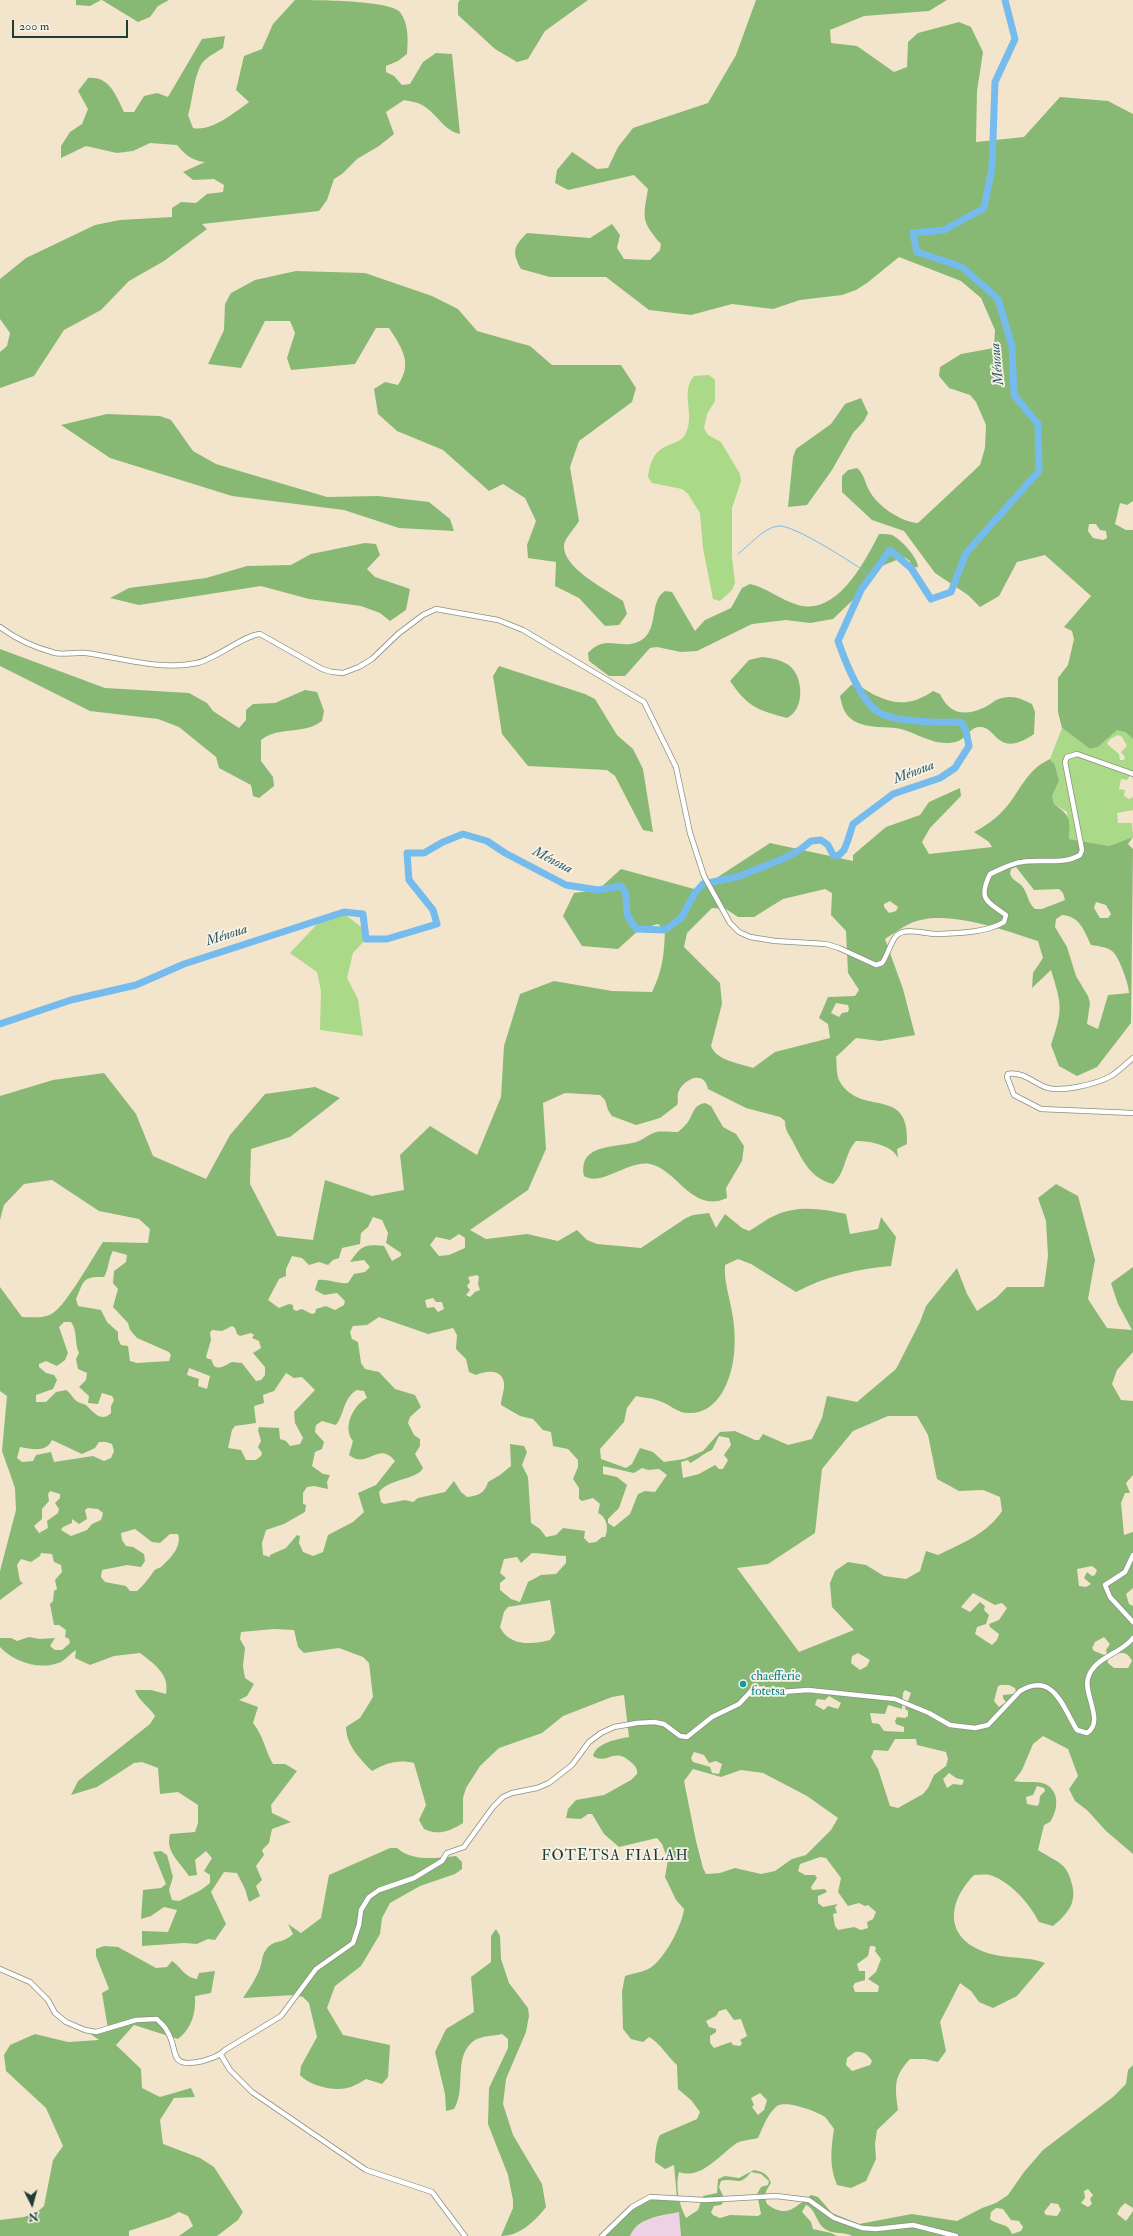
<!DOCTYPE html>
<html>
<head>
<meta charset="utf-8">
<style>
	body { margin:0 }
	#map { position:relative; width:1133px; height:2236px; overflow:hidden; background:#f3e5cc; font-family:"IM FELL Double Pica",serif }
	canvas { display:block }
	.north { position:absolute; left:12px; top:2184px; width:40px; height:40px; -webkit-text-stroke:3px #f7f3e8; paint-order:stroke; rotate:174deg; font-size:11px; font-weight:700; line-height:16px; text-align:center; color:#1f3d34 }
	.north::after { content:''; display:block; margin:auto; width:14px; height:18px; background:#1f3d34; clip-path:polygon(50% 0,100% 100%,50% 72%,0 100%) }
	.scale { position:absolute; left:12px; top:20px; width:116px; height:18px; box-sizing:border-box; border:2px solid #1f3d34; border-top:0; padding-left:5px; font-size:12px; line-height:14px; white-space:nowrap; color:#1f3d34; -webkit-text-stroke:3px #f7f3e8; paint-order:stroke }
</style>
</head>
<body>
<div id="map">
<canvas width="1133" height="2236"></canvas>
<div class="north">N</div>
<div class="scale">200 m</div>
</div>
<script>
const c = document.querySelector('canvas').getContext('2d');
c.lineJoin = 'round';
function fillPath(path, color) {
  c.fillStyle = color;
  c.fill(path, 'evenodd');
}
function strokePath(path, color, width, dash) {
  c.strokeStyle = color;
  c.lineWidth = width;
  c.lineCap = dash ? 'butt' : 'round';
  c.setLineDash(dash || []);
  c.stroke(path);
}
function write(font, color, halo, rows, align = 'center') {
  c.font = font + ' "IM FELL Double Pica",serif';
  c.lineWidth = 3.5;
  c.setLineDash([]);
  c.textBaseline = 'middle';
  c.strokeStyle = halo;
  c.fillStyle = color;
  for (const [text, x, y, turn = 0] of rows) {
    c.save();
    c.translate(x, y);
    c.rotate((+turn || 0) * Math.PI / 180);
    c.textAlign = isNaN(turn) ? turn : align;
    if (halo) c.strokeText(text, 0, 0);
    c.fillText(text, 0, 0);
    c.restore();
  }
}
const built = new Path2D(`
	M679 2212 681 2236H630L633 2230 646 2220Z`);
const green = new Path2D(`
	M709 375 715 380V401L707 414 704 428 708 435 721 442 740 474 741 481 732 508V557L735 583 732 590 720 601 713 599 703 548 700 513 688 494 682 489 652 483 648 477C654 436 677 451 686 433 695 414 680 391 694 376Z
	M1062 728 1090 749 1098 747 1117 729 1125 732 1133 739V777L1130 776 1127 780 1121 779 1119 789 1125 790 1124 796 1129 799 1133 797V810L1117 813 1118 823H1132L1133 837 1109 846 1069 839 1067 812 1054 804 1052 796 1059 781 1055 765 1050 759ZM1118 735 1122 737 1127 746 1121 752 1125 757 1124 760H1120L1119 754 1107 744 1110 739Z
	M342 912 361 927 366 939 353 953 347 978 358 999 363 1036 320 1030 321 991 317 972 290 953 322 919Z`);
const forest = new Path2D(`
	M76 0H101L90 6 76 5Z
	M102 0H169L158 6 150 17 138 22Z
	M295 0C314 0 389 0 400 12 409 24 408 40 407 54L398 61 386 66V72L394 76 402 85 410 84 423 62 436 53 452 54 460 134C442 130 437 112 420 104 416 102 409 101 404 100L386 112 394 134 379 146 357 159 342 174 334 179 327 200 319 211 202 224 207 229 164 261 129 281 101 310 64 330 34 376 0 388V352L7 346 10 333 0 319V279L26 258 95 225 120 220 172 217V208L181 202 196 203 207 194 223 192 224 185 214 179 193 180 183 172 205 162C193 161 185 155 177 145L150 143 133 151 117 153 86 146 61 158V146L70 132 82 124 88 109 78 91 88 78C110 76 116 96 124 112H134L144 96 157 93 168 97 202 39 225 36 223 48C217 52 210 55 205 60 194 69 193 101 188 115L193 128C211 132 234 113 249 102L236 90 244 56 262 49 273 24Z
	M460 0H588L545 31 528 59 517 62 495 49 458 15V3Z
	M756 0H947L929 11 864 16 830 30 831 43 857 46 894 72 907 67 908 42 918 33 959 22 971 27 983 52 977 91 976 142 1024 137 1060 97 1108 101 1133 114V501L1127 505 1120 503 1115 524 1126 530H1133V739L1125 732 1117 730 1098 747 1090 749 1062 728 1058 712V678L1068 665 1074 639 1072 631 1064 627 1091 596 1045 555 1017 562 999 596 980 607 968 595 935 573 904 531 872 520 842 492V476L848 470 857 468C865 475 864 481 869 490 877 506 901 522 918 523L980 465 985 448 986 425 976 402 970 395 949 388 939 376 940 367 961 354 994 348 995 330 981 298 961 281 899 257 867 283 856 290 842 295 800 300 773 309 732 304 691 315 649 310 606 277H550L521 269C512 252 513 247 527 233L590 238 612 224 620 235 617 248 624 259 650 260 660 250 661 244C641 221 643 218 648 189L634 175 568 190 555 183 557 170 572 152 597 169 608 168 618 147 633 128 708 103 736 55ZM1089 524H1096L1100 530 1106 531 1107 538 1103 540 1093 538 1088 531Z
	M296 271 365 273 432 296 458 309 477 331 530 346 552 365H621L636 388 632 402 579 441 570 467 579 521C575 528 565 538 564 545 562 568 607 590 623 601L627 614 619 625 605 626 579 598 555 586 556 562 528 558 527 545 536 521 525 498 503 484 489 491 443 450 397 431 378 414 374 389 385 382 398 385C413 363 402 348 389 328H376L355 364 291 370 287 358 295 333 290 321H265L241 368 208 364 224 330 225 304 231 293 255 280Z
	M861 398 868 413 864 421 853 433 832 470 807 505 788 507 793 457 796 449 831 424 845 404Z
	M107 414 160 416 171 420 193 451 216 464 327 497 378 496 429 502 450 519 454 531 399 528 344 510 232 496 110 458 61 425Z
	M879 534C883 534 889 534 892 535 901 539 918 558 918 567L911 568 910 561 904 557 884 565 871 574V578L856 597 833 619 810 623 786 620 752 624 697 651 681 652 657 647 650 648 625 676H609L589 661 588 653C606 633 621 651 640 641 660 630 648 602 665 591L672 592 695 631 705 620 731 608 742 588 750 584C767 588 781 600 798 605 837 616 864 563 879 534Z
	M365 543 376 544 380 555 367 569 375 577 410 589 406 610 390 621 380 613 361 606 309 599 261 586 139 605 110 598 129 588 206 578 247 566 291 565 311 554Z
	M0 649 105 688 189 693 207 703 213 711 239 728 246 720V710L253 704 275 703 305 690 317 692 324 711 322 721C304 735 278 726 261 740V761L273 777 274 786 259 798 253 796 251 785 219 768 216 757 179 727 158 719 90 711 0 666Z
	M762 657C772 658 783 660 791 667 804 680 804 710 787 718 757 710 748 707 730 681L749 660Z
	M499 666 585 694 595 699 617 735 633 749 643 769 653 832 643 830 615 776 607 770 528 766 502 734 493 676Z
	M851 685C862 685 867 692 877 696 898 706 914 704 933 691L940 694C949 713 963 717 983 708 989 706 995 699 1002 698 1014 695 1022 699 1032 704L1035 712 1034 734C996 760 997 725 979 727 967 728 967 743 948 743 932 744 916 733 901 729 886 726 868 729 854 721 844 715 842 706 840 696Z
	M1050 759 1055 765 1059 781 1052 796 1054 804C1071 816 1070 819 1069 839L1109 846 1133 837 1128 844 1133 849 1131 1023 1097 1067 1077 1076 1059 1066 1051 1045C1063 1009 1062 1006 1051 970L1032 988 1033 973 1043 958 1038 941C1004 930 943 907 909 924 901 928 893 934 885 939L903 989 915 1035 880 1041 856 1038 836 1057C837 1064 836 1076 840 1082 862 1118 910 1084 907 1144L897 1149 898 1158C892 1145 870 1141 856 1141 844 1154 846 1173 833 1184 810 1178 803 1161 793 1142 789 1134 785 1131 785 1121L780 1117 746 1108 708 1089C704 1069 683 1079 678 1093 677 1097 679 1101 677 1105L660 1118 636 1125 612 1116 608 1110 605 1100 600 1095 565 1093 543 1103 546 1149 528 1190 470 1230 486 1239 527 1234 558 1241 577 1230 587 1240 597 1244 641 1248 686 1218 693 1215 709 1213 716 1228 725 1214 742 1228 749 1231C758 1226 766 1219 776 1215 799 1205 823 1209 846 1214L850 1234 878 1229 881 1217 896 1237 891 1266C858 1269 826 1276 796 1292L751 1264 738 1259 725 1265C724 1280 728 1291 731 1307 737 1334 737 1368 722 1393 714 1405 705 1413 690 1413 679 1414 672 1406 662 1402 654 1398 644 1398 636 1396L627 1408 624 1422 600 1449 601 1459 626 1468 632 1464 640 1448 653 1452 664 1462 684 1459 703 1451 720 1432 735 1431 755 1440H759L763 1434 788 1445 812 1439 822 1418 827 1396 857 1402 896 1369 920 1322 926 1306 957 1268 967 1294 977 1311 996 1298 1007 1287H1044L1048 1256 1046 1221 1038 1198 1056 1184 1078 1196 1095 1260 1088 1299 1107 1328 1132 1330 1118 1304 1111 1283 1133 1267V1352L1117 1370 1112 1384 1121 1400 1133 1401V1475L1126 1483 1130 1493H1125L1121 1503 1124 1535 1133 1532V1588L1126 1594 1129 1604 1133 1606V1854L1106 1831 1087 1810 1075 1801 1069 1789 1078 1776 1068 1749 1043 1736 1033 1744 1022 1770 1014 1781C1022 1783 1037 1781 1042 1783 1060 1788 1059 1809 1050 1822L1044 1825 1038 1850C1045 1855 1055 1859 1062 1865 1066 1868 1070 1876 1071 1881 1078 1901 1069 1913 1053 1926L1039 1922C1029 1903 1011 1882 990 1875 985 1874 979 1875 974 1875 945 1905 945 1941 991 1954 1009 1959 1027 1956 1045 1963L1017 1996 993 2008 979 2002 971 1991 960 1983 940 2022 946 2051 938 2062 925 2059H910C893 2077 895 2087 898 2110L877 2130 875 2144 876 2159 866 2181 851 2188 837 2185C829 2166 831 2149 834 2129 831 2125 828 2120 825 2117 816 2111 786 2100 777 2106 768 2113 763 2127 758 2138 750 2140 740 2140 734 2145 719 2156 700 2180 679 2172 675 2186 679 2205 686 2218L698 2210 703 2196 717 2193 718 2179 725 2176 739 2178 754 2170C763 2172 768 2174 771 2183 766 2191 763 2194 767 2204 787 2219 795 2207 811 2195L818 2197 832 2213 859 2224 912 2214 957 2221 982 2208 996 2203 1008 2195 1024 2172 1043 2150 1113 2097 1126 2084 1128 2070 1133 2065V2208L1125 2203 1120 2208 1117 2214 1126 2221 1133 2211V2236H852C845 2231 833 2235 825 2229 816 2223 816 2209 806 2205L802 2212 811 2222 813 2229 831 2233 837 2236H681L679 2212C661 2216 638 2217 630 2236H602L632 2207 650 2197 677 2198 674 2165 665 2169 655 2162C655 2154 656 2142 660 2135L697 2119 700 2112 691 2100 678 2089 677 2065C667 2056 660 2043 649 2037L643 2042 631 2039 623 2029 622 1992 625 1976C634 1973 647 1972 654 1965 667 1954 682 1925 684 1909L676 1900 665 1877 668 1860 662 1844 657 1838 619 1847 604 1834 592 1814H588L581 1819 566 1818 568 1809 576 1800 604 1795 631 1780 637 1774C638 1769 635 1766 632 1763 613 1745 608 1766 593 1756 596 1743 617 1739 629 1737L624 1695 612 1697 563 1716 542 1733 499 1748 480 1766 466 1788 463 1798V1823C450 1831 439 1836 424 1829L419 1820 426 1805 414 1763C398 1759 386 1763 372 1771 360 1759 346 1745 346 1727L360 1718 373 1697 369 1663 363 1657 339 1648 304 1653 298 1647 294 1630 274 1629 241 1632 240 1639 245 1648 243 1666 245 1678 254 1684 247 1696 239 1700 258 1707 253 1723C263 1735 265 1750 273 1764H285L297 1771 271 1805 272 1813 291 1822 272 1829 269 1843 262 1850 264 1855 256 1866 262 1880 256 1886 260 1896 249 1902 245 1889 237 1873 224 1872 211 1892 226 1924 215 1940 208 1939 197 1944 184 1943 142 1946V1931L168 1932 177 1910 164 1907 151 1916 141 1919 143 1890 161 1888 166 1884 153 1852 161 1851 167 1855 173 1877 169 1890 172 1900 179 1901 201 1890 210 1883V1875L204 1871 212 1858 206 1851 195 1860 197 1875 189 1876C180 1862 165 1852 170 1834L195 1832 198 1823V1805L178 1792 160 1794 158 1768 142 1762 134 1763 97 1787 71 1795 78 1781 150 1724 155 1716C149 1706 139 1702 135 1690H151L166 1694C170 1674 154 1664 140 1653L114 1656 90 1665 75 1658 76 1650C71 1653 66 1659 61 1662 40 1671 14 1662 0 1647V1638H11L17 1641 29 1637 40 1639 55 1638 50 1646 55 1650H62L70 1643 69 1639 65 1637 66 1630 59 1625H54L50 1604 53 1601 54 1591 57 1589 55 1580 62 1572 61 1565 54 1562 52 1554 41 1553 40 1556 31 1562 21 1559 17 1565 20 1581 23 1583 0 1600V1571L16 1510 15 1488 2 1451 7 1396 0 1391V1287L22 1317C32 1317 44 1319 53 1313 66 1305 93 1257 103 1242L148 1243 150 1229 139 1219 99 1211 52 1180 24 1184 4 1205 0 1220V1096L53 1080 104 1073 136 1114 153 1156 206 1179 230 1135 265 1094 315 1087 340 1098 290 1137 251 1149 250 1184 277 1236 313 1240 325 1180 372 1196 404 1190 400 1155 430 1126 477 1155 501 1097 504 1046 520 994 554 981 612 991 652 992C663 969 664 955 665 930L658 924 640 929 618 949 582 946 563 916 574 893 598 890 621 869 698 890 770 843 853 861V855L886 827 920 815 929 802 960 788 961 796 930 828 922 842 929 854 992 847 989 842 974 832C988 825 1002 814 1011 801 1024 783 1029 769 1050 759ZM1016 867 1034 890 1059 889 1063 893 1065 900 1042 909H1035C1027 902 1028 893 1022 886 1017 881 1013 881 1010 874L1011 869ZM825 889 832 893 831 915 846 931 848 973 859 990 855 996 828 997 819 1018 828 1024 830 1038 775 1052 753 1068C739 1063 717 1061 711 1046L722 1004 720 983 684 947 687 933 712 908 726 909 738 917H754L783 899ZM890 901 898 907 896 911 889 913 884 907V904ZM1096 902 1106 905 1111 914 1108 918H1100L1094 908ZM1062 915C1080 916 1084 931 1091 945 1098 946 1107 947 1112 951 1119 956 1129 985 1129 993L1108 995 1098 1029 1087 1024 1090 1003 1088 996 1076 976 1067 947 1055 927 1056 919ZM836 1003 848 1005 849 1009 848 1012 842 1013 839 1017 831 1013ZM373 1217 382 1220 388 1233 386 1243 401 1253V1256L392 1261 384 1246C364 1244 361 1246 350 1262L364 1260 370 1267 365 1272 354 1274 348 1283C337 1284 329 1279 318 1280L315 1290 324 1295 337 1293 345 1301 344 1305 335 1310 326 1306 316 1309 315 1313 312 1314 302 1309 296 1311 293 1309V1305L289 1304 279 1308 268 1300 279 1279 286 1276V1269L292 1256 302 1258 309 1265 319 1262 328 1265 333 1260 339 1258 342 1248 360 1244 361 1233 368 1227ZM459 1234 465 1238V1248L449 1255 439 1256 430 1245 436 1237 450 1240ZM113 1251 127 1255 126 1262 114 1271 113 1283 118 1289 113 1307 128 1323 130 1330 137 1338 169 1352 171 1355 169 1361 137 1363 130 1361 128 1346 121 1345 118 1339V1332L107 1322 101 1310 78 1306 76 1299C84 1281 82 1276 104 1277 109 1269 108 1259 113 1251ZM477 1275 479 1277 478 1284 480 1290 475 1292 470 1297 466 1295 470 1290 467 1286 470 1282 468 1277ZM433 1298 436 1302H442L444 1309 438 1312 434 1307 427 1308 425 1300ZM379 1317 428 1334 453 1328 457 1335 456 1349 466 1359 469 1372 476 1375C485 1371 502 1368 504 1383 505 1389 501 1398 501 1405L520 1416 533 1419 543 1430 551 1432 553 1446 568 1449 578 1460V1467L573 1479 579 1488V1499L582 1501 593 1498 600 1504 598 1513C607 1517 609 1529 605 1537H602L596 1542 589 1543 584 1538 585 1531 563 1528 556 1535 546 1537 540 1529 531 1523 528 1477 522 1465 527 1452 524 1446 510 1444 511 1466 500 1475 488 1482C485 1493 478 1496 467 1497L461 1492 454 1481 445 1492 418 1498 413 1502 405 1500 384 1504 381 1502 379 1492C390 1478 417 1480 423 1468L415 1454 420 1446V1439L414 1435 408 1423 410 1417 421 1407 415 1395 395 1389 379 1372 365 1369 361 1363 358 1342 352 1339 350 1332 353 1326 367 1325ZM64 1322H71C78 1331 74 1343 79 1353L76 1359 78 1369 87 1373 86 1380 79 1387 89 1396 88 1403 98 1404 102 1393 112 1396 114 1400 111 1406V1413C102 1423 93 1412 87 1406 84 1403 81 1404 78 1402 73 1399 71 1393 66 1390L56 1392 46 1402H36V1395L53 1389 57 1380 54 1375 46 1373 39 1367V1364L46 1361 57 1366 65 1360 68 1353 59 1327ZM232 1326 235 1328 237 1334 240 1336 251 1333 254 1335 252 1338 259 1341 261 1348 253 1353 265 1367V1375L261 1380 256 1381 242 1363 232 1362C225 1365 221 1370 214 1366L211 1359H208L206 1357 211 1340 210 1333 212 1330 222 1331ZM189 1368 210 1376 207 1389 198 1386 199 1379 187 1375ZM286 1373 294 1378 302 1377 315 1390 294 1412 295 1423 303 1438 300 1444 290 1446 286 1441 280 1439 279 1428 259 1427 258 1430 261 1441 258 1447 262 1453 261 1456 256 1460H246L241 1450 228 1448 232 1430 235 1426 256 1423 254 1406 264 1403 263 1395 274 1391ZM357 1390 364 1391 367 1398C353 1405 342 1428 353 1441L349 1455C368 1470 378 1440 395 1461L376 1485 358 1493 364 1512 353 1522 328 1535 323 1552 313 1556 303 1552 299 1543 300 1536 297 1535 286 1548 270 1555V1557L263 1555 262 1543 266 1530 284 1524 305 1512 306 1505 303 1504V1493L307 1487 314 1486 328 1489 327 1482 330 1475 323 1474 312 1466 315 1452 322 1449 324 1442 315 1432 316 1425 322 1421 336 1425C345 1413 343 1398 357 1390ZM888 1416H917L928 1435 937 1479 959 1491 983 1490 1000 1497 1002 1511C988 1533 961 1544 938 1555L926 1551 920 1571 906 1579 884 1576 866 1565 848 1562 835 1571 830 1583 832 1607 854 1630 799 1652 737 1568 768 1564 815 1533 822 1469 853 1431ZM719 1436 729 1438 731 1445 724 1455 728 1460 723 1469H719L715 1465 699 1474 683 1478 681 1462 688 1460 690 1463C699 1459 702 1454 712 1450ZM52 1440 82 1454 95 1448 99 1442H106L112 1444 114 1451 111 1458 104 1461 93 1456 54 1462 51 1452 36 1455 33 1461 22 1462 17 1458 20 1447C32 1449 46 1453 52 1440ZM603 1466 634 1473 642 1468 648 1470 659 1469 667 1475 655 1492 645 1491 638 1494 630 1514 614 1527 608 1523V1519L619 1508 627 1485 617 1477 603 1474ZM50 1491 60 1494V1498L55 1503 59 1509 58 1513 47 1521 48 1528 39 1533 34 1526 42 1519V1509L49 1501 48 1494ZM88 1508 98 1509 103 1513 101 1520 92 1524 87 1530 71 1536 61 1530 63 1527 72 1523V1519L79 1524 87 1519 85 1510ZM135 1529 152 1542 160 1543 170 1534H178C182 1546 171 1558 162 1566 159 1569 156 1568 154 1571 148 1579 144 1585 137 1591H130L126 1586 105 1582 101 1577 102 1570 127 1565 141 1567 145 1561 144 1554 133 1547 126 1546 122 1540 121 1533ZM532 1553C544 1553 553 1556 566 1556V1563L556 1574 541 1575 528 1582 520 1602 511 1599 500 1590V1583L506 1578 500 1573 504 1559 517 1557 521 1563ZM1092 1566 1097 1570 1095 1575 1092 1576 1087 1572 1084 1578 1091 1584 1086 1587 1079 1586 1077 1569ZM973 1593 995 1605 1002 1603 1007 1608 999 1620 989 1624 990 1627 999 1634 997 1640 992 1645 975 1634 977 1627 986 1624 989 1615 984 1610 985 1606 980 1602 970 1612 961 1607ZM550 1600 555 1633 550 1640C531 1645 509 1646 500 1627L504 1612 508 1607ZM1104 1637 1110 1644 1106 1650 1107 1654C1118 1655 1126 1648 1132 1661L1128 1668H1114L1108 1663 1107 1656 1094 1651 1092 1648 1095 1642ZM858 1653 870 1660 867 1666 860 1670 851 1663 852 1656ZM1001 1685H1009L1015 1688 1016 1692 1013 1694 1003 1695V1698L1006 1702 999 1707 994 1701 998 1686ZM905 1690 911 1693 905 1709 908 1711V1716L905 1718 897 1717 895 1721 896 1724 904 1727V1732L884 1731 879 1724 872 1723 870 1713 885 1714 888 1705 902 1709 903 1693ZM829 1696 841 1703 838 1709 828 1706 824 1710 815 1705 817 1699 825 1700ZM895 1739H916L917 1745 946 1752 948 1759 946 1766 934 1775 928 1788 923 1794 898 1808 890 1806 878 1769 871 1757 874 1750 888 1751ZM694 1752 704 1755 709 1763 716 1761 722 1764 719 1774 712 1773 710 1767 693 1762 691 1758ZM693 1769 721 1777 741 1770 763 1773 807 1796 838 1818 831 1830 806 1855 792 1859 775 1871 761 1874 735 1868 720 1873 706 1874 703 1868 696 1841 684 1781ZM949 1773 956 1778 964 1780 962 1785 953 1784 947 1788 943 1779ZM1037 1786 1044 1788 1045 1791 1040 1796 1039 1804 1037 1806 1027 1804 1026 1797 1033 1795ZM820 1857 826 1858 841 1878 838 1892 848 1906 859 1903 865 1906 868 1905 876 1912 873 1919 867 1922 868 1928 861 1930 854 1927 838 1930 835 1926 833 1914 837 1913 835 1907 838 1904 823 1907 818 1903V1896L827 1892 825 1889 812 1890 811 1887 817 1878 815 1875H805L798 1871 800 1864ZM870 1946H874L876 1948 875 1951 881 1959 876 1972 868 1979 879 1986 878 1992H855L853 1986 855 1983 865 1980V1971H859L857 1964 868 1956ZM726 2009 734 2020 741 2019 747 2036 740 2040 742 2043 740 2046 733 2045 731 2042 714 2048 710 2043V2036L716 2032V2029L709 2027 706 2021 716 2016 719 2011ZM855 2052C864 2051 868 2055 872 2061L870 2065 852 2071 846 2065 847 2058ZM760 2093 767 2100 764 2110 758 2115 752 2107 754 2105 751 2098ZM751 2172 761 2174 769 2181 768 2185 761 2187 757 2194 761 2214 758 2216 730 2215 720 2218 713 2215 711 2212 714 2206 721 2205 725 2200 719 2187 721 2181C736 2177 739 2188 751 2172ZM1088 2189 1093 2195 1090 2199 1092 2204 1088 2207 1081 2203 1085 2198 1084 2191ZM1051 2203 1058 2204 1061 2210 1057 2216 1046 2215 1044 2212ZM996 2208 1003 2209 1011 2220 1019 2221 1023 2227 1021 2231 1012 2234C1008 2222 998 2226 990 2219L991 2212Z
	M705 1103 711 1106 723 1127 736 1134 744 1146 742 1161 726 1188 727 1198C692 1214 678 1170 650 1164 628 1160 602 1187 584 1176 578 1143 616 1148 636 1142 643 1140 649 1134 656 1132 662 1131 671 1132 678 1132 681 1129 685 1126 688 1122 694 1113 693 1105 705 1103Z
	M390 1848H397C413 1862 436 1858 456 1856L462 1862V1869L455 1874 420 1886 390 1903 382 1918 380 1934 361 1966 335 1986 327 2008 343 2035 390 2045 388 2077 382 2084 366 2079C361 2082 356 2085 351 2087 336 2092 311 2087 300 2075L301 2066 317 2037 309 2003 303 1997 295 1995 243 1998C249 1989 256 1979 260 1968 263 1960 261 1954 269 1946 276 1940 284 1943 293 1934L288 1924 301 1933 321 1918 329 1875Z
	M496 1929 500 1936 501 1959 509 1983 528 2008 529 2016 526 2032 506 2079 503 2104 513 2135 542 2184 546 2207C535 2221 520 2236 501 2236L513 2208V2200L508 2175 488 2124 489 2088 508 2048V2039L502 2034C494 2036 481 2036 475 2040 452 2055 467 2088 454 2109L446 2111 445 2094 435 2052 446 2029 474 2012 471 1977 491 1962V1936Z
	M104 1946 118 1947 156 1968 167 1967 172 1961C182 1968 184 1977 197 1979L199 1973 215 1971 211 1993 195 1996C196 2013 192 2028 178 2039L134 2025 116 2045 141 2069 142 2088 160 2097 191 2088 195 2097 174 2098 160 2120 163 2144 200 2158 214 2167 243 2212 238 2220 217 2236H179L193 2226 188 2216 179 2212 170 2217 129 2231V2236H0V2220L24 2217 37 2212 44 2206 53 2160 63 2146 46 2108 6 2071 4 2055 10 2045 35 2034 68 2042 99 2040 85 2030 108 2029 102 1993 109 1989 96 1956V1949Z`);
const stream = new Path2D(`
	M738 554C750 545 763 528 778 526 794 524 855 565 871 575`);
const river = new Path2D(`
	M0 1024 71 1000 136 985 184 964 344 912 363 914 366 939H387L437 924 433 910 409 880 407 853H424L443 842 463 834 487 841 505 853 566 885 598 890 621 886 626 894 627 915 636 929 665 930 681 918 695 893 703 884 737 877 785 858 801 849 811 841 821 840 828 845 833 855 838 856 844 850 848 840 853 824 893 794 940 778 955 768 969 746 966 731 961 722C940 723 904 722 884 715 863 708 845 661 838 641L861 590 890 550 911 568 931 599 951 592 966 553 1039 471 1038 424 1014 395 1012 346 998 299 962 267 917 252 913 233 944 230 984 208 992 168 995 82 1015 39 1005 0`);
const tertiary = new Path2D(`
	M0 627C16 639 36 648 55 653 65 655 76 652 86 653 122 658 161 671 197 663 216 659 244 635 260 634L322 669 332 672 343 673 359 667 372 659 398 634 423 615 436 609 498 620 523 630 644 702 676 767 690 833 704 876 730 923 739 932 750 937 775 941 826 944 839 948 876 965 882 963C888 955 890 942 897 935 906 927 925 934 937 934 957 933 986 933 1004 922L1006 915C986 901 978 899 990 874 1000 870 1011 863 1022 862 1040 859 1064 865 1080 855L1082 850 1065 762 1067 757 1077 754 1133 774
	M1133 1058C1126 1064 1119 1071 1111 1076 1097 1084 1060 1093 1045 1087 1033 1082 1021 1071 1008 1074L1007 1077 1014 1095 1041 1109 1133 1113
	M1133 1555 1125 1572 1105 1585 1110 1597 1133 1622
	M0 1969 30 1982 48 2000 55 2013 66 2022 85 2030 96 2032 136 2020 157 2019C160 2023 165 2026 167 2031 180 2051 166 2069 203 2061 211 2058 219 2057 225 2050L281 2016 316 1969 353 1943 359 1925 361 1910 369 1897 379 1890 414 1878 442 1861 447 1853 464 1847 493 1807 503 1797 512 1793 537 1788 549 1783 572 1765 589 1742 601 1733 614 1727 637 1723 654 1722 664 1724 680 1736 687 1737 712 1717 739 1704 753 1689 756 1688 782 1692 808 1690 895 1699 929 1713 950 1725 975 1728 988 1725 1020 1691C1054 1671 1063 1708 1077 1730L1087 1733C1105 1722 1083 1694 1088 1678 1094 1657 1121 1654 1133 1638
	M221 2055 230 2070 252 2092 366 2170 432 2192 465 2236
	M602 2236 632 2207 650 2197 705 2200 776 2196 809 2200 834 2218 862 2228 876 2229 913 2225 956 2236`);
const markers = [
	[743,1684,4,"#0f9aa8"]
];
const cultureNames = [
	["chaefferie",751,1677],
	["fotetsa",751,1692]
];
const waterNames = [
	["Ménoua",998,364,-96],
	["Ménoua",914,773,-21],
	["Ménoua",552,861,27],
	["Ménoua",227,936,-18]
];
const quarterNames = [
	["FOTETSA FIALAH",615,1857]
];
fillPath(built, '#eed0e7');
fillPath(green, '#aad987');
fillPath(forest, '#87b974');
strokePath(stream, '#76bbed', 1);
strokePath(river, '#76bbed', 7);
strokePath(tertiary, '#899180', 6);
strokePath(tertiary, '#fff', 4.5);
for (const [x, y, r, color] of markers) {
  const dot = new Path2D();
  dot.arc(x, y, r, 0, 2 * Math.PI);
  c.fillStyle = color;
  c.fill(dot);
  strokePath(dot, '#f7f3e8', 1.5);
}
write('13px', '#0d838f', '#f7f3e8', cultureNames, 'left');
write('italic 14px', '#355c62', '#f7f3e8', waterNames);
c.letterSpacing = '1px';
write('15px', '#1f3d34', '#f7f3e8', quarterNames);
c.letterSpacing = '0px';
</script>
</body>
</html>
